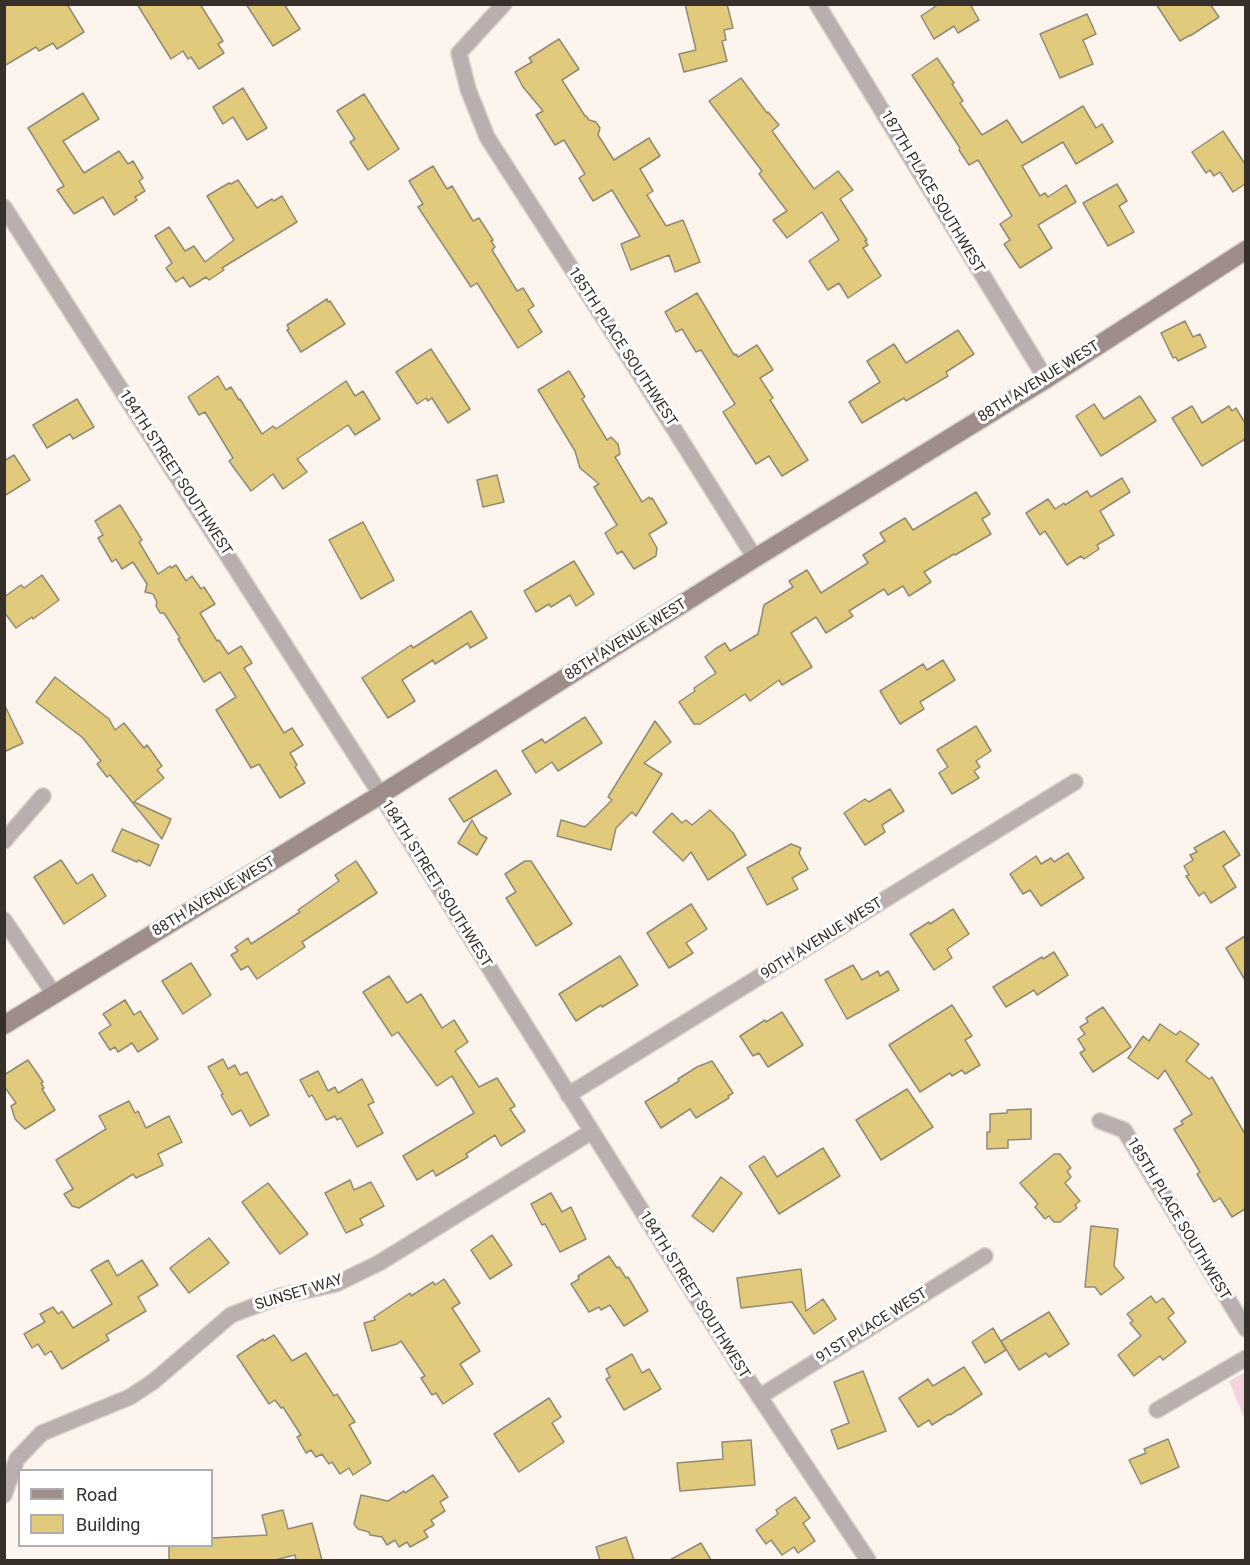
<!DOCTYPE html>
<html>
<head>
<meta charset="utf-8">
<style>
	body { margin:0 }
	#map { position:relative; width:1250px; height:1565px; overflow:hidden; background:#fdf4ee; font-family:Roboto,sans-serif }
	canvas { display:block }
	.frame { position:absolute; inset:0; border:6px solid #372f29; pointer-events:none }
	.legend { position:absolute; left:18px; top:1469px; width:195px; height:78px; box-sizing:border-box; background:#fff; border:2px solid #afaca9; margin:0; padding:8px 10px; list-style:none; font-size:18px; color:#372f29 }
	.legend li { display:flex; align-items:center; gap:12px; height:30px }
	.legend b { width:30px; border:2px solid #afaca9 }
</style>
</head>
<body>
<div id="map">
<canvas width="1250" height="1565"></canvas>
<div class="frame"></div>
<ul class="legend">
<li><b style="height:8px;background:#9f8d8a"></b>Road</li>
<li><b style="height:16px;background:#e1ca7c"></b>Building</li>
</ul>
</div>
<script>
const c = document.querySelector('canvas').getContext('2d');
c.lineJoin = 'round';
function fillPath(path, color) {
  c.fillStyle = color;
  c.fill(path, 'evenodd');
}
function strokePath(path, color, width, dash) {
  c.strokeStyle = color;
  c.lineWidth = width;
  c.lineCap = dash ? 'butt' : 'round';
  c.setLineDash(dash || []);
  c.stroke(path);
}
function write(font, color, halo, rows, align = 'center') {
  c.font = font + ' Roboto,sans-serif';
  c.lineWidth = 6;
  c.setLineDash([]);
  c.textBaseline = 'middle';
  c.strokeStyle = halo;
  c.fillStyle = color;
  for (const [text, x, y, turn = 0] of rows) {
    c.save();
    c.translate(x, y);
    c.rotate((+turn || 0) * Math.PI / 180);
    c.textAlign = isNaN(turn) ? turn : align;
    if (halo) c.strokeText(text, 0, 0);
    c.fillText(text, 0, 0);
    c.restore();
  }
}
const green = new Path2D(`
	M1245 1372V1420L1229 1381Z`);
const building = new Path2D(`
	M4 4H67L84 32 57 49 53 43 39 51 36 47 4 66Z
	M137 4H200L223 41 218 44 224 53 199 69 191 57 188 59 183 51 171 59Z
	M246 4H284L300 29 273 46Z
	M685 4H727L733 28 724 30 726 40 722 41 727 61 684 72 679 54 696 50Z
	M939 4H970L979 20 958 33 954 26 934 39 921 16Z
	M1156 4H1210L1219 17 1190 36V35L1180 41Z
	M1087 14 1096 34 1083 40 1093 64 1060 78 1040 34Z
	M559 39 579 69 562 80 585 116H586L589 120 596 122 600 128 598 135 614 160 649 138 660 156 640 169 653 191 647 195 666 226 683 220 700 262 675 272 669 255 631 270 621 244 640 236 612 190 593 201 579 178 585 174 564 140 555 145 536 115 543 111 523 87 515 72 532 62 529 58Z
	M937 58 954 83 952 84 963 101 960 103 982 135 1007 120 1022 143 1083 106 1096 128 1102 124 1113 142 1076 164 1063 142 1022 166 1040 196 1045 193 1048 197 1066 185 1076 202 1038 225 1052 248 1020 268 1004 244 1010 240 1000 224 1012 216 978 160 969 165 959 150 960 148 912 75Z
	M741 78 767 113 768 112 779 125 772 131 814 189 838 171 853 190 840 199 867 240 865 241 868 245 863 248 881 276 848 298 839 283 828 290 809 261 839 240 822 212 787 238 773 220 787 211 759 174 762 171 709 101Z
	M243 88 267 128 247 140 233 117 223 124 213 107Z
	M83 93 99 119 63 141 84 173 119 151 128 164 133 161 143 178 139 181 145 191 135 197 137 200 114 215 103 197 74 214 57 190 64 186 28 128Z
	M364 94 399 149 368 170 350 142 355 139 337 111Z
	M1223 131 1245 164V184L1233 192 1220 172 1214 176 1210 170 1206 173 1192 152Z
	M433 166 447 189 452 186 473 221 479 218 493 240 491 241 495 247 492 250 517 291 523 288 534 306 528 310 542 332 518 348 477 283 471 287 418 207 423 204 409 181Z
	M238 180 257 208 272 199 274 201 282 196 297 222 222 268 224 270 209 280 206 277 190 287 183 277 176 282 166 268 172 263 155 236 169 227 185 251 194 246 205 262 234 240 207 196 229 183 231 184Z
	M1117 184 1127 201 1119 206 1134 232 1108 246 1083 203Z
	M697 293 734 355 736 354 738 357 757 345 773 370 760 378 773 398 770 400 808 460 782 476 769 456 756 464 723 412 735 404 701 350 696 352 682 329 676 332 665 312Z
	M327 299 328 302 330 301 345 324 301 352 287 330 289 329 287 325Z
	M1185 321 1193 337 1200 334 1206 347 1178 361 1176 357 1173 358 1161 333Z
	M958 330 974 354 946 372 948 376 906 401 904 398 862 423 849 402 880 382 867 361 894 344 906 363Z
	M431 349 470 409 448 423 432 398 428 401 426 398 417 404 396 372Z
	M569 371 585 397 582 399 607 440 611 437 618 444 620 454 615 457 642 502 649 497 650 499 652 498 667 523 649 534 657 548 656 556 634 569 622 551 617 554 605 533 617 525 594 487 599 484 580 468 575 451 538 390Z
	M218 376 226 390 231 387 239 400 240 399 262 434 273 426 276 429 346 381 355 396 363 391 380 419 355 435 348 425 297 459 307 472 283 489 273 474 251 491 229 461 233 458 205 412 199 415 188 397Z
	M1140 396 1156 421 1101 456 1076 416 1094 404 1104 419Z
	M77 399 94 427 73 439 70 434 47 448 33 425Z
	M1192 406 1202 423 1229 406 1232 411 1236 408 1245 423V439L1202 466 1172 418Z
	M14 455 30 480 4 496V461Z
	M497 475 504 502 483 507 477 480Z
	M1122 478 1130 492 1100 511 1114 535 1097 545 1099 549 1084 559 1081 556 1067 565 1045 531 1040 535 1026 513 1048 499 1055 509 1064 503 1065 505 1087 491 1091 497Z
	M976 492 990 514 982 519 991 534 955 555 954 554 924 572 931 582 909 596 903 586 888 595 884 589 849 611 853 616 826 633 816 617 791 633 812 667 782 685 779 680 750 701 745 694 700 724H694L679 702 695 691 694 688 716 673 705 657 715 649 725 643 730 651 758 634 764 605 793 587 789 581 807 570 821 593 868 563 863 555 885 541 880 533 905 518 913 530Z
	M120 505 142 540 139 542 158 574 170 566 171 568 176 565 186 581 192 576 201 589 204 587 215 604 200 613 217 641 219 640 228 654 241 646 252 663 244 668 284 733 292 728 303 745 290 753 297 765 295 767 305 783 280 798 259 764 251 768 216 710 236 697 220 672 204 682 178 639 180 638 164 613H160L156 606 157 602 153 594 145 592 147 584 133 562 122 569 116 559 112 562 98 538 103 535 95 521Z
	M363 522 394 580 361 599 329 540Z
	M574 561 594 594 576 606 570 595 551 607 549 604 536 612 524 591Z
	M42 575 59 600 33 619 32 617 16 628 4 612V597L21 585 24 588Z
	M471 611 487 638 470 648 468 643 435 664 433 660 402 680 415 701 388 718 362 678 411 645 413 648Z
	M943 660 955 680 920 702 924 709 900 724 880 691 923 664 927 670Z
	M55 677 109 719 115 730 124 723 144 748 147 745 162 766 157 770 164 778 134 802 171 819 162 839 110 775 107 777 97 764 101 761 83 738 36 702Z
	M4 704 23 743 4 752Z
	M585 717 602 743 558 771 552 762 536 773 522 751 542 739 545 743Z
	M655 721 671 742 644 763 662 774 636 816 632 812 616 828 611 850 557 836 561 820 585 827 612 800 608 797Z
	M976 726 991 751 976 761 980 767 974 771 979 778 952 794 939 773 948 767 937 750Z
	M496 770 511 794 464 822 449 799Z
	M890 789 904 811 882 825 885 832 865 845 844 813 865 799 869 802Z
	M710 810 733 833 746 855 708 880 691 852 683 861 653 832 672 813 682 823 686 820 692 825Z
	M472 820 480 834 487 838 477 855 458 843Z
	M122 829 159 845 150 866 138 860 137 862 112 851Z
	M1224 831 1240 855 1223 866 1236 887 1211 903 1204 892 1199 896 1186 876 1189 875 1184 866 1193 860 1190 855 1197 852 1194 848Z
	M791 844 801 848 799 853 808 869 792 878 798 889 767 905 747 868Z
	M1068 853 1084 878 1041 906 1030 890 1023 894 1010 874 1036 856 1041 864 1051 858 1054 862Z
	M61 860 77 884 92 874 106 896 64 924 34 877Z
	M356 861 377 893 302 942 305 947 257 979 248 966 241 970 231 955 238 951 235 947 248 938 251 944 300 912 298 910 339 881 335 875Z
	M525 861H531L572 924 536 946 506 898 516 892 505 874Z
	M691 904 707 929 686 943 693 953 669 968 647 933Z
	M953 909 969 934 947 949 952 958 934 970 910 934 929 922 930 924Z
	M1245 936V980L1226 948Z
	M1054 952 1068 975 1037 995 1034 990 1006 1007 993 987 1042 957 1043 959Z
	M620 956 638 985 602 1007 601 1005 576 1021 559 994Z
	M191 963 211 995 183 1014 162 981Z
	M853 965 862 980 878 971 880 976 888 971 899 990 847 1019 825 980Z
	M389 976 407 1003 421 994 442 1028 454 1020 468 1042 455 1051 479 1087 497 1078 515 1106 510 1109 525 1131 501 1146 495 1135 466 1154 468 1157 436 1176 433 1170 417 1180 403 1156 474 1113 452 1076 437 1086 398 1032 392 1036 363 992Z
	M125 1000 134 1015 140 1011 158 1039 138 1052 132 1043 118 1052 115 1047 110 1050 99 1033 111 1025 103 1014Z
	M952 1005 972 1036 965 1040 980 1065 965 1074 962 1070 952 1076 950 1073 920 1092 889 1045Z
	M1103 1007 1131 1047 1093 1072 1080 1053 1085 1050 1078 1039 1085 1034 1080 1027 1088 1022 1086 1018Z
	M782 1012 803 1045 768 1067 759 1053 753 1056 740 1036 765 1020 766 1022Z
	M1160 1024 1176 1035 1180 1031 1199 1044 1186 1061 1209 1079 1212 1077 1245 1134V1209L1232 1217 1220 1198 1214 1202 1197 1174 1200 1172 1174 1129 1183 1124 1181 1121 1192 1114 1165 1070 1158 1079 1128 1058 1143 1036 1149 1041Z
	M223 1059 228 1069 235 1065 240 1075 247 1072 269 1115 250 1126 241 1110 232 1115 221 1095 223 1094 208 1067Z
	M28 1060 43 1082 41 1083 44 1088 42 1089 55 1110 25 1129 15 1119 11 1106 16 1103 4 1086V1075Z
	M712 1061 733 1093 728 1096 729 1098 696 1118 690 1109 661 1128 645 1102 679 1081 678 1079 697 1067Z
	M318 1071 328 1091 335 1087 338 1093 362 1079 374 1102 368 1105 383 1133 357 1147 341 1118 337 1120 335 1116 326 1120 312 1095 309 1097 300 1080Z
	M907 1089 933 1127 881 1160 856 1120Z
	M129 1101 135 1113 138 1111 146 1128 169 1116 182 1142 158 1154 163 1165 136 1178 133 1174 79 1208 72 1206 64 1194 73 1189 56 1160 106 1129 99 1116Z
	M1031 1109V1139L1008 1140V1148L987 1149V1132H990V1114L1007 1113V1110Z
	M823 1148 840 1176 779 1214 749 1166 764 1156 777 1177Z
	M1054 1154H1060L1071 1168 1067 1171 1071 1177 1065 1183 1080 1201 1075 1205 1077 1208 1060 1222H1054L1049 1216 1045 1219 1035 1207 1038 1204 1020 1183Z
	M721 1177 742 1193 713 1232 692 1216Z
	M350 1180 354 1190 371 1182 384 1206 360 1219 363 1225 346 1233 325 1193Z
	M268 1183 308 1234 280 1254 242 1202Z
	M551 1193 562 1212 571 1207 586 1239 560 1252 545 1224 542 1225 531 1204Z
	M1091 1226 1118 1229 1114 1266 1124 1278 1101 1295 1095 1287H1085Z
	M492 1235 512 1265 490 1279 471 1250Z
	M209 1238 229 1263 189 1293 170 1268Z
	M609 1256 617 1268 619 1267 626 1278 628 1277 648 1311 624 1326 610 1305 601 1310 599 1307 589 1312 571 1284 579 1279 578 1276Z
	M108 1260 117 1276 142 1260 158 1285 138 1297 146 1311 106 1335 109 1340 62 1369 51 1351 45 1355 38 1344 32 1348 24 1334 45 1322 40 1314 53 1307 58 1314 62 1311 73 1328 112 1304 91 1270Z
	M801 1269 806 1311 823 1299 836 1319 814 1334 792 1302 741 1308 737 1278Z
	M444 1279 460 1303 452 1308 480 1351 460 1364 473 1384 443 1404 436 1393 432 1395 421 1378 425 1376 401 1341 397 1344 372 1351 364 1323 375 1320 374 1317 410 1293 411 1296 433 1282 435 1285Z
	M1151 1296 1156 1303 1163 1298 1174 1313 1168 1318 1186 1342 1163 1360 1160 1356 1134 1376 1118 1355 1141 1336 1130 1323 1133 1321 1127 1314Z
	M1049 1312 1069 1344 1049 1357 1046 1353 1019 1370 1001 1341Z
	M993 1328 1006 1350 985 1363 972 1342Z
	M274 1335 292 1361 306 1353 334 1396 337 1394 355 1422 349 1425 371 1463 353 1475 349 1468 340 1474 332 1462 329 1464 322 1454 316 1457 311 1450 306 1453 297 1437 301 1435 283 1407 281 1408 275 1400 269 1404 237 1356 263 1339 264 1341Z
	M632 1354 642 1373 649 1369 661 1389 624 1410 606 1379 610 1377 606 1369Z
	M964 1367 982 1394 950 1415 949 1414 932 1425 929 1420 918 1427 899 1398 928 1379 933 1386Z
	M863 1371 886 1431 838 1449 831 1430 849 1423 834 1382Z
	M549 1398 561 1417 552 1423 564 1442 519 1472 494 1434Z
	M1168 1439 1179 1467 1141 1484 1129 1460 1146 1453 1144 1449Z
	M751 1440 755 1485 680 1491 677 1463 723 1459 722 1442Z
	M433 1475 448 1497 440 1502 445 1511 431 1520 434 1525 424 1531 428 1537 410 1547 407 1542 399 1547 395 1540 387 1545 382 1537 370 1535 369 1532 358 1529 354 1524 361 1495 388 1501 404 1491 405 1493Z
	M795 1497 810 1518 803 1523 815 1541 798 1553 794 1547 782 1555 771 1540 766 1544 756 1530 778 1514 776 1510Z
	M283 1510 288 1529 312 1523 322 1560H296L295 1555 275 1560H169V1545H212V1538L267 1535 262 1515Z
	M626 1537 634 1560H600L596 1547Z
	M701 1543 711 1560H670Z`);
const street = new Path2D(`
	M504 4 459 53 468 89 487 137 642 378 755 558
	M817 4 1046 379
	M4 207 372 781 743 1372 868 1560
	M4 841 43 796
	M4 920 54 994
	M568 1095 1075 782
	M1100 1121 1124 1130 1246 1329
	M759 1397 985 1256
	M1157 1410 1246 1358
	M4 1495 17 1459 42 1433 130 1397 154 1381 231 1315 281 1296 336 1284 379 1263 591 1132`);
const secondary = new Path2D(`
	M4 1025 380 795 755 558 1046 379 1246 250`);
const streetNames = [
	["187TH PLACE SOUTHWEST",932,192,59],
	["185TH PLACE SOUTHWEST",622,347,57],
	["88TH AVENUE WEST",1039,382,-32],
	["184TH STREET SOUTHWEST",175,473,57],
	["88TH AVENUE WEST",626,640,-32],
	["184TH STREET SOUTHWEST",436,884,58],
	["88TH AVENUE WEST",214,897,-31],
	["90TH AVENUE WEST",822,939,-32],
	["185TH PLACE SOUTHWEST",1178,1219,59],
	["SUNSET WAY",299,1293,-17],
	["184TH STREET SOUTHWEST",694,1295,58],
	["91ST PLACE WEST",872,1326,-32]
];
fillPath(green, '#f5d3dd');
fillPath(building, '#e1ca7c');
strokePath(building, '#918b75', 1.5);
strokePath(street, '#d9d1cb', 18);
strokePath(secondary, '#d9d1cb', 21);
strokePath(street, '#bbafad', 15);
strokePath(secondary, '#9f8d8a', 18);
write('15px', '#372f29', '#fff', streetNames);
</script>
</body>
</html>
